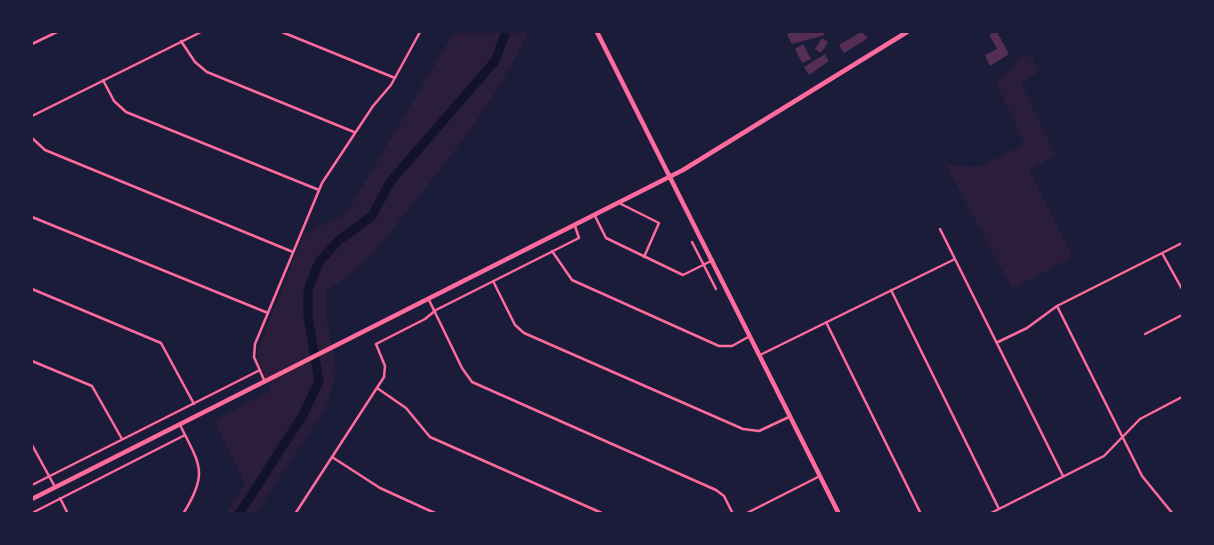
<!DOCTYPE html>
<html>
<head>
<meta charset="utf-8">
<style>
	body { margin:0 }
	#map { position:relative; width:1214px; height:545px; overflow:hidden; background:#1b1b3a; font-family:"Exo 2",sans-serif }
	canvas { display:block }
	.frame { position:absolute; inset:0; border:33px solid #1b1b3a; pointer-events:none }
</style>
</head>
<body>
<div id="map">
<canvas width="1214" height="545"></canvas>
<div class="frame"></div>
</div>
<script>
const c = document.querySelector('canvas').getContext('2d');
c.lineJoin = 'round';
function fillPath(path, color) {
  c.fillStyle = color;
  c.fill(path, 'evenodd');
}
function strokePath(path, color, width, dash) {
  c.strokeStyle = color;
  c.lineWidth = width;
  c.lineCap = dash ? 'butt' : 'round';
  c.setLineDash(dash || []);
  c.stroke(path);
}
const green = new Path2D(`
	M454 32H526V37C496 98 458 148 416 200 389 234 364 268 326 291L327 321 336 370 327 406 256 513H227L245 483 214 421 271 390 258 359V349L304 234 346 214Z
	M1023 56 1032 57 1039 71 1021 84 1056 155 1029 170 1073 258 1012 289 946 165 980 167 1025 144 996 84Z`);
const river = new Path2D(`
	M239 514 303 415 319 381 308 317V290L319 262 339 240 372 216 390 182 495 61 506 32`);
const building = new Path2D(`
	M792 32H823L825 35 792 44 787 34Z
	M861 32 868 38 844 53 839 45Z
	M991 32H997L1009 54 990 66 985 55 997 49 990 36Z
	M822 38 828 42 821 53 815 49Z
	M803 44 811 59 802 63 795 49Z
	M825 54 829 61 809 75 804 67Z`);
const minor = new Path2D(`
	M282 32 395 78
	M181 41 195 62 207 72 354 132
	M32 44 57 32
	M103 80 114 101 126 112 319 190
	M32 116 201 32
	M32 138 45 150 293 252
	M619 203 659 223 644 257
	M595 216 606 238 683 275 713 260
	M32 217 268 313
	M940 229 1063 476
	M692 242 716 289
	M552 251 572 280 719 346H732L750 336
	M1162 253 1182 289
	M493 281 515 325 524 333 743 429 759 431 789 417
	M32 289 161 343 194 404
	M891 290 999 509
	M429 300 462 368 472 382 716 490 724 496 733 514
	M1057 306 1142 476 1173 514
	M826 322 921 514
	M1145 334 1182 315
	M998 342 1027 328 1057 306 1182 243
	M760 355 955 259
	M32 361 92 386 122 439
	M265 382 254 357 255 344 322 183 373 106 391 85 420 32
	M377 388 406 408 430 437 604 514
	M180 425C200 465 209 473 183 514
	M32 445 55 487
	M332 457 380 488 437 514
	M32 485 260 370
	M60 498 68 514
	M32 513 185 435
	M295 514 384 377 385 366 376 344 425 319 436 310 579 238 575 226
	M745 514 820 476
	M989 514 1104 456 1140 419 1182 397`);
const secondary = new Path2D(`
	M597 32 839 514`);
const primary = new Path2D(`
	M32 499 683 170 907 32`);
fillPath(green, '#2a1e3b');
strokePath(river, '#12122b', 9);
fillPath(building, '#542f53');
strokePath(minor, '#ff6b9d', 2.5);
strokePath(secondary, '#ff6b9d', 4.5);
strokePath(primary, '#ff6b9d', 4.5);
</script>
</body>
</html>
